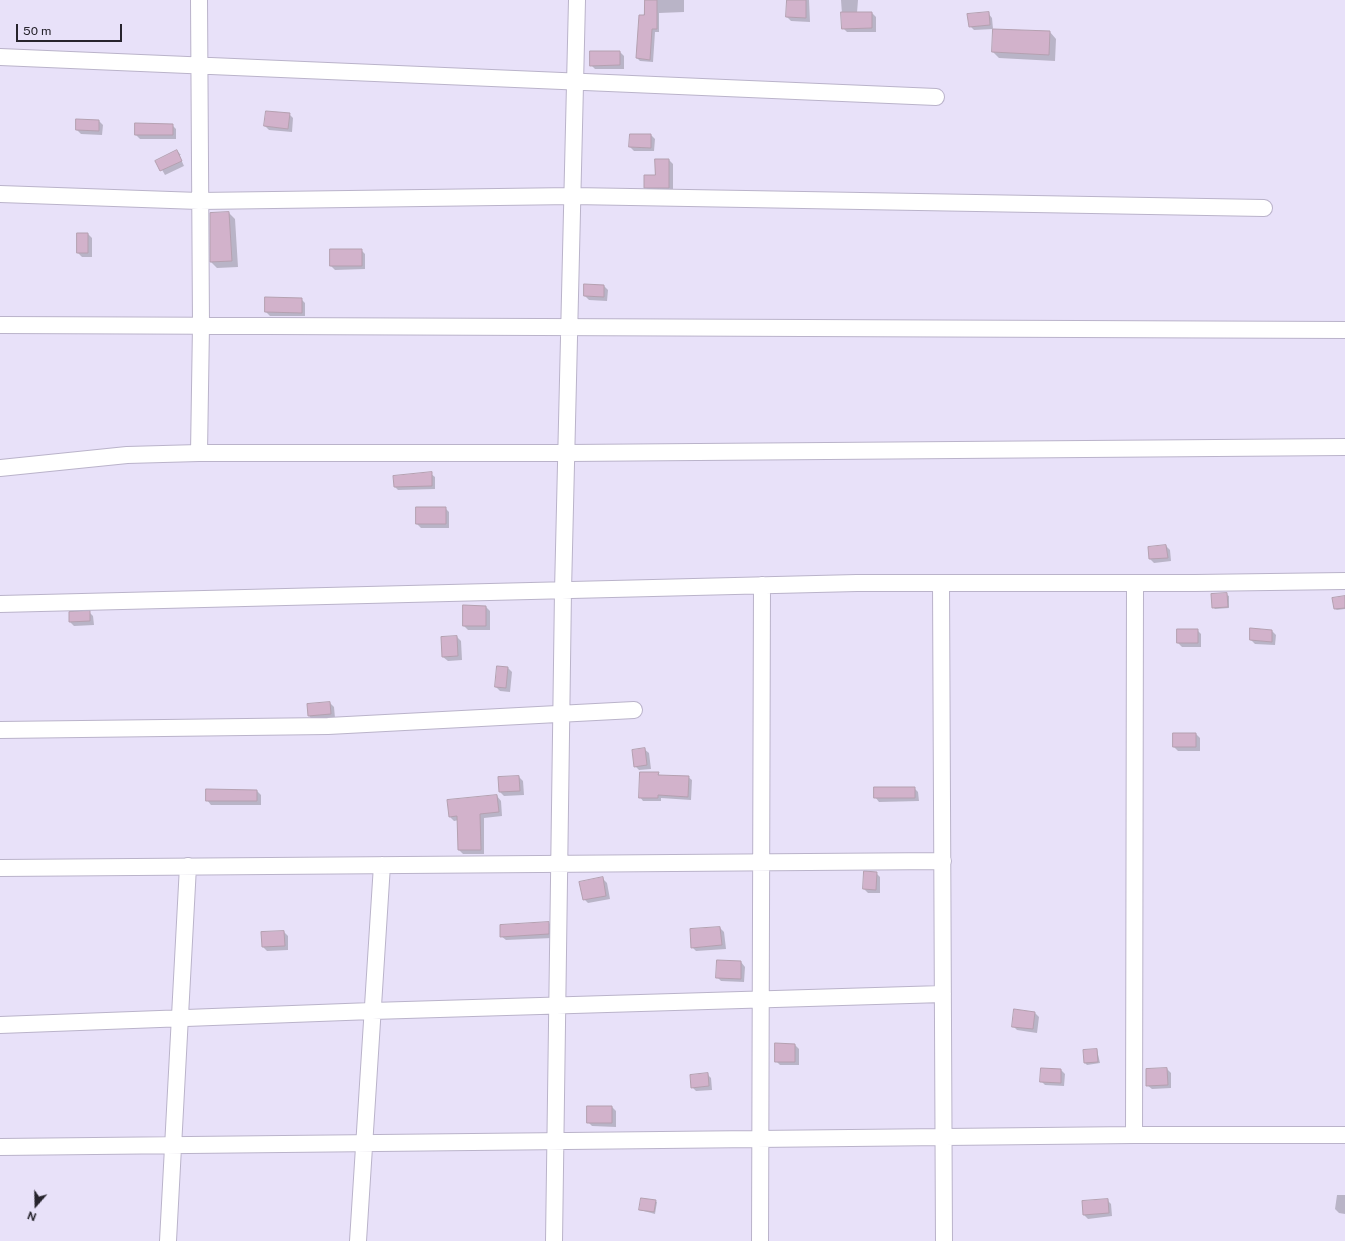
<!DOCTYPE html>
<html>
<head>
<meta charset="utf-8">
<style>
	body { margin:0 }
	#map { position:relative; width:1345px; height:1241px; overflow:hidden; background:#e8e1f9; font-family:"Public Sans",sans-serif }
	canvas { display:block }
	.north { position:absolute; left:16px; top:1185px; width:40px; height:40px; -webkit-text-stroke:3px #e8e1f9; paint-order:stroke; rotate:200deg; font-size:11px; font-weight:700; line-height:16px; text-align:center; color:#27242d }
	.north::after { content:''; display:block; margin:auto; width:14px; height:18px; background:#27242d; clip-path:polygon(50% 0,100% 100%,50% 72%,0 100%) }
	.scale { position:absolute; left:16px; top:24px; width:106px; height:18px; box-sizing:border-box; border:2px solid #27242d; border-top:0; padding-left:5px; font-size:12px; line-height:14px; white-space:nowrap; color:#27242d; -webkit-text-stroke:3px #e8e1f9; paint-order:stroke }
</style>
</head>
<body>
<div id="map">
<canvas width="1345" height="1241"></canvas>
<div class="north">N</div>
<div class="scale">50 m</div>
</div>
<script>
const c = document.querySelector('canvas').getContext('2d');
c.lineJoin = 'round';
function fillPath(path, color) {
  c.fillStyle = color;
  c.fill(path, 'evenodd');
}
function strokePath(path, color, width, dash) {
  c.strokeStyle = color;
  c.lineWidth = width;
  c.lineCap = dash ? 'butt' : 'round';
  c.setLineDash(dash || []);
  c.stroke(path);
}
const shadow = new Path2D(`
	M646 0H684V12L659 13V32H655L653 62 640 61 637 58Z
	M788 0H809L810 22 791 21 787 17Z
	M841 0H858L857 13H872L876 17V32H847L843 28Z
	M988 13 992 18 993 29 974 30 970 26Z
	M1050 32 1056 39 1055 61 999 58 993 52Z
	M620 52 624 56V69H595L591 65Z
	M289 114 293 118 292 132 269 130 265 126Z
	M99 121 103 125 102 135 81 134 77 130Z
	M172 125 176 129V139H140L136 135Z
	M651 135 655 139 654 151H634L630 147Z
	M177 151 181 155H179L184 166 186 165 181 155 186 165 165 175 157 161Z
	M656 160H669L673 164V192L649 191 645 187 656 176Z
	M229 213 235 219 238 267 217 268 211 262Z
	M78 234H88L92 238V257H82L78 253Z
	M361 250 365 254V269L335 270 331 266Z
	M604 286 608 290 607 301 589 300 585 296Z
	M301 299 305 303V316H270L266 312Z
	M431 474 435 477V489L398 490 394 486Z
	M445 508 449 512V528H421L417 524Z
	M1166 546 1170 550 1171 561 1154 563 1150 559 1149 548Z
	M1227 595 1229 596V608L1215 609 1213 607Z
	M1345 597V609L1337 610 1335 609Z
	M486 607 490 611V630H468L464 626Z
	M89 612 93 616 94 625 74 626 70 622Z
	M1197 630 1201 634V647H1182L1178 643Z
	M1272 631 1276 635 1275 645 1255 644 1251 640Z
	M457 637 461 641 462 660 448 661 443 657Z
	M498 667 508 668 512 672 510 692 500 691 496 687Z
	M330 703 334 707 335 718 313 720 309 716Z
	M1196 734 1200 738V751H1178L1174 747Z
	M644 749 649 753 651 769 639 770 635 766Z
	M658 773 661 777H688L692 780 691 800 661 798V801H643L640 797Z
	M519 777 523 781 524 795 504 796 500 792Z
	M914 788 918 792 919 801 879 802 875 797Z
	M257 791 261 795V805H211L207 800Z
	M497 796 501 801 502 816 484 818V854H463L459 850V820L454 821 450 817Z
	M876 873 880 877V893H868L864 889Z
	M603 879 607 883 610 899 588 903 584 899Z
	M549 923 553 927 552 938 506 940 501 936Z
	M720 928 724 932 726 949 696 951 692 947Z
	M284 932 288 936V950L267 951 263 947Z
	M718 962H741L745 967 744 982 721 981 717 977Z
	M1035 1013 1039 1017 1037 1033 1017 1030 1013 1026Z
	M795 1045 799 1049V1065H780L776 1061Z
	M1097 1050 1100 1063 1087 1065 1085 1063Z
	M1167 1069 1171 1073V1088L1152 1089 1147 1085Z
	M1061 1070 1065 1074 1064 1086 1045 1085 1041 1081Z
	M707 1074 711 1078 712 1090 696 1091 692 1087Z
	M612 1107 616 1111V1127L592 1126 588 1122Z
	M1337 1195H1345V1214L1339 1213 1335 1209Z
	M1107 1200 1111 1204 1112 1216 1088 1219 1084 1215Z
	M655 1201 657 1202 655 1214 640 1210Z`);
const building = new Path2D(`
	M645 0H657V29H652L650 60 636 58 639 15H644Z
	M787 0H806V18L786 17Z
	M841 12H872V28L842 29Z
	M989 12 990 25 969 27 967 14Z
	M993 29 1050 31 1049 55 992 52Z
	M590 51H620V65L590 66Z
	M266 111 290 113 288 129 264 126Z
	M76 119 99 120V131L76 130Z
	M135 123 173 124V135H135Z
	M630 134H651V148L629 147Z
	M177 150 182 161 160 171 155 161Z
	M655 159H669V188H644V175H655Z
	M229 212 232 261 210 262V213Z
	M77 233H88V253H77Z
	M330 249H362V266H330Z
	M584 284 604 285V297L584 296Z
	M265 297 302 298V313L265 312Z
	M432 472V486L394 487 393 476Z
	M416 507H446V524H416Z
	M1166 545 1168 558 1149 559 1148 547Z
	M1227 593 1228 607 1212 608 1211 594Z
	M1345 596V608L1334 609 1332 598Z
	M463 605 486 606V626H463Z
	M90 611V621L69 622V612Z
	M1250 628 1272 630V642L1250 640Z
	M1177 629H1198V643H1177Z
	M457 636 458 656 442 657 441 637Z
	M497 666 508 667 506 688 495 687Z
	M330 702 331 714 308 716 307 704Z
	M1173 733H1196V747H1173Z
	M645 748 647 765 634 767 632 750Z
	M640 772H659L658 775 689 776 688 797 658 795V798H639Z
	M519 776 520 791 499 792 498 777Z
	M874 787H915V798H874Z
	M206 789 257 790V801H206Z
	M497 795 499 812 480 814 481 850H458L457 816 449 817 447 800Z
	M864 871 877 872 876 890 863 889Z
	M603 877 606 896 583 900 579 882Z
	M549 922V934L500 937V925Z
	M720 927 722 945 691 948 690 929Z
	M284 931 285 946 262 947 261 932Z
	M717 960 741 961V979L716 978Z
	M1014 1009 1035 1012 1033 1029 1012 1027Z
	M775 1043 795 1044V1062H775Z
	M1097 1049 1098 1062 1084 1063 1083 1050Z
	M1041 1068 1061 1069V1083L1040 1082Z
	M1167 1068 1168 1085 1146 1086V1069Z
	M708 1073 709 1086 691 1088 690 1075Z
	M587 1106H612V1123H587Z
	M641 1198 656 1200 654 1212 639 1210Z
	M1108 1199 1109 1213 1083 1215 1082 1201Z`);
const minor = new Path2D(`
	M199 0 201 325 199 453
	M0 57 936 97
	M0 194 199 201 573 196 1264 208
	M0 325 1345 330
	M0 468 127 455 199 453H568L1345 447
	M941 583 944 1241
	M0 604 857 583H1195L1345 581
	M0 730 328 726 634 710
	M0 868 943 861
	M0 1025 372 1011 943 994
	M1134 1135 1135 583
	M0 1147 1134 1135H1345
	M168 1241 188 866
	M358 1241 382 865
	M554 1241 563 591 577 0
	M760 1241 762 585`);
fillPath(shadow, '#0003');
fillPath(building, '#d2b2cb');
strokePath(building, '#b4a0b0', 1);
strokePath(minor, '#bab3ca', 18);
strokePath(minor, '#fff', 16);
</script>
</body>
</html>
